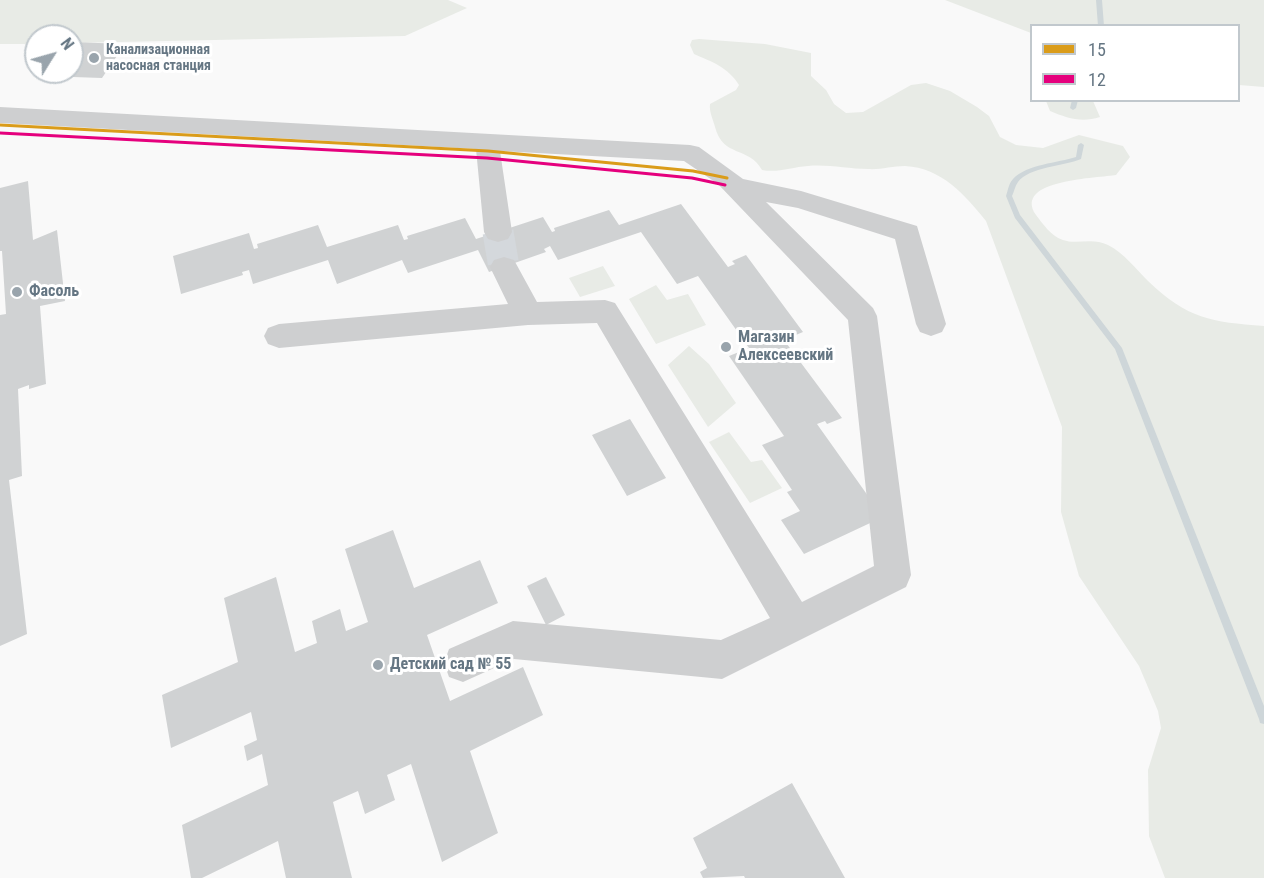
<!DOCTYPE html>
<html>
<head>
<meta charset="utf-8">
<style>
	body { margin:0 }
	#map { position:relative; width:1264px; height:878px; overflow:hidden; background:#f9f9f9; font-family:"Roboto Condensed",sans-serif }
	canvas { display:block }
	.legend { position:absolute; left:1030px; top:24px; width:210px; height:78px; box-sizing:border-box; background:#fff; border:2px solid #c1c8cd; margin:0; padding:8px 10px; list-style:none; font-size:18px; color:#657683 }
	.legend li { display:flex; align-items:center; gap:12px; height:30px }
	.legend b { width:30px; border:2px solid #c1c8cd }
	.north { position:absolute; left:24px; top:24px; width:60px; height:60px; box-sizing:border-box; background:#fff; border:2px solid #c1c8cd; border-radius:50%; rotate:53deg; font-size:16px; font-weight:700; line-height:24px; text-align:center; color:#657683 }
	.north::after { content:''; display:block; margin:auto; width:21px; height:27px; background:#99a4ac; clip-path:polygon(50% 0,100% 100%,50% 72%,0 100%) }
</style>
</head>
<body>
<div id="map">
<canvas width="1264" height="878"></canvas>
<ul class="legend">
<li><b style="height:8px;background:#da9c1a"></b>15</li>
<li><b style="height:8px;background:#e5007d"></b>12</li>
</ul>
<div class="north">N</div>
</div>
<script>
const c = document.querySelector('canvas').getContext('2d');
c.lineJoin = 'round';
function fillPath(path, color) {
  c.fillStyle = color;
  c.fill(path, 'evenodd');
}
function strokePath(path, color, width, dash) {
  c.strokeStyle = color;
  c.lineWidth = width;
  c.lineCap = dash ? 'butt' : 'round';
  c.setLineDash(dash || []);
  c.stroke(path);
}
function write(font, color, halo, rows, align = 'center') {
  c.font = font + ' "Roboto Condensed",sans-serif';
  c.lineWidth = 6;
  c.setLineDash([]);
  c.textBaseline = 'middle';
  c.strokeStyle = halo;
  c.fillStyle = color;
  for (const [text, x, y, turn = 0] of rows) {
    c.save();
    c.translate(x, y);
    c.rotate((+turn || 0) * Math.PI / 180);
    c.textAlign = isNaN(turn) ? turn : align;
    if (halo) c.strokeText(text, 0, 0);
    c.fillText(text, 0, 0);
    c.restore();
  }
}
const green = new Path2D(`
	M0 0H448L467 8 405 36 72 43V36H36V44H0Z
	M945 0H1264V87L1239 85 1238 26H1032L1031 33Z
	M699 39 765 44 811 53V76L826 90 834 104 846 113 863 112 911 85 926 83 950 91 977 107 989 116 1000 137 1016 145 1043 148 1079 135 1123 146 1130 157 1116 175C1100 178 1012 179 1036 215 1043 224 1051 236 1063 240 1077 245 1092 237 1108 245 1124 253 1135 268 1148 281 1188 319 1211 322 1264 326V878H1165L1149 836 1148 770 1161 728 1158 711 1139 666 1079 576 1061 512 1062 427 986 221C965 195 942 168 905 166 892 166 880 170 868 169 848 169 827 164 808 166 792 167 778 173 762 170 749 146 723 158 715 127 713 119 709 112 710 104L736 90 739 85C728 67 712 62 694 54L690 45 692 40Z
	M1046 101H1093L1100 117C1081 123 1067 118 1050 111Z
	M603 266 615 286 580 297 569 278Z
	M656 285 667 300 688 294 706 325 656 344 629 299Z
	M689 346 709 364 736 403 708 427 668 365Z
	M729 432 751 462 762 460 782 488 750 503 709 442Z`);
const stream = new Path2D(`
	M1096 0H1102L1104 26H1098Z
	M1072 100H1078L1076 108 1073 110 1070 108Z
	M1081 143 1084 145 1081 159C1064 166 1029 167 1018 182 1015 186 1014 192 1012 196L1020 215 1122 348 1264 706V724L1260 723 1259 719 1115 349 1015 218 1006 196C1008 190 1009 183 1013 179 1027 164 1058 163 1076 157L1078 145Z`);
const building = new Path2D(`
	M72 42 125 44 102 78 44 76 47 72H72Z
	M28 181 33 240 57 230 65 301 40 306 46 384 29 389V385L18 389 22 476 9 480 27 634 0 646V315L6 314 2 251H0V188Z
	M681 204 728 267 735 264 732 261 746 255 803 332 791 337 788 333 781 336 842 418 827 424 825 421 817 424 883 517 804 554 781 520 800 511 787 492 792 490 762 445 784 436 729 356 749 348 698 276 677 284 641 232 558 260 550 246 544 249 546 252 489 272 478 250 408 273 402 260 337 284 328 260 253 284 249 270 242 272 243 275 181 294 173 256 249 233 254 249 258 248 257 244 318 225 327 247 398 225 404 240 408 239 407 236 465 218 476 239 543 217 552 232 555 231 554 228 609 210 619 225Z
	M630 419 666 478 627 496 592 435Z
	M393 530 414 588 480 560 498 603 427 635 450 701 523 667 543 715 470 751 498 833 442 862 411 764 387 775 395 800 365 814 358 791 333 802 352 878H286L278 841 202 878H191L182 825 268 785 262 754 247 761 244 746 257 740 251 712 171 748 162 695 238 662 224 598 276 577 295 652 317 643 312 621 340 609 346 631 368 622 345 549Z
	M546 577 565 615 546 625 527 586Z
	M792 783 845 878H745L744 876 703 878 700 872 707 868 693 838Z`);
const minorTunnel = new Path2D(`
	M498 232 504 267`);
const minor = new Path2D(`
	M0 107 690 145 699 147 743 179 801 191 917 226 946 324 942 332 931 336 920 332 916 324 895 239 798 208 766 202 873 308 877 316 911 575 906 587 722 679 514 659 463 682 449 677 444 663 449 649 513 621 721 640 770 618 597 323 528 325 279 348 268 344 264 336 268 328 279 324 508 304 490 267 494 260 504 257 514 260 537 302 605 300 615 303 802 602 874 566 848 320 718 184 684 161 500 151 512 232 508 239 498 242 488 239 484 232 476 149 0 123Z`);
const bus1 = new Path2D(`
	M0 125 488 151 693 171 727 178`);
const bus2 = new Path2D(`
	M0 133 487 158 692 178 725 185`);
const markers = [
	[94,58,6,"#99a4ac"],
	[17,292,6,"#99a4ac"],
	[726,347,6,"#99a4ac"],
	[378,665,6,"#99a4ac"]
];
const farPoinames = [
	["Канализационная",106,50],
	["насосная станция",106,66]
];
const poiNames = [
	["Фасоль",29,292],
	["Магазин",738,338],
	["Алексеевский",738,356],
	["Детский сад № 55",390,665]
];
fillPath(green, '#e8ebe6');
fillPath(stream, '#ced6d9');
fillPath(building, '#d0d2d3');
strokePath(minorTunnel, '#d4d8dc', 31, [31, 16]);
fillPath(minor, '#cecfd0');
strokePath(bus1, '#da9c1a', 3);
strokePath(bus2, '#e5007d', 3);
for (const [x, y, r, color] of markers) {
  const dot = new Path2D();
  dot.arc(x, y, r, 0, 2 * Math.PI);
  c.fillStyle = color;
  c.fill(dot);
  strokePath(dot, '#fff', 2);
}
write('bold 14px', '#657683', '#fff', farPoinames, 'left');
write('bold 16px', '#657683', '#fff', poiNames, 'left');
</script>
</body>
</html>
